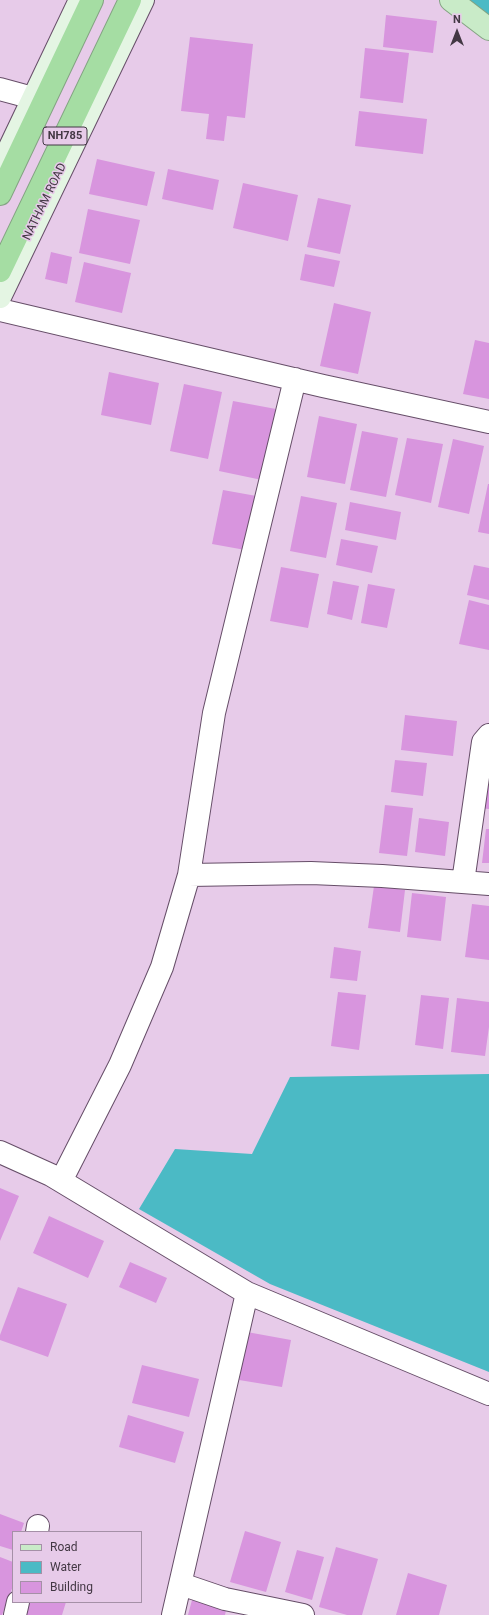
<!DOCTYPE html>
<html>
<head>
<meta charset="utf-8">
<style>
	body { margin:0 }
	#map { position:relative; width:489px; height:1615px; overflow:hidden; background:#e7cbe9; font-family:Roboto,sans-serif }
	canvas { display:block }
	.legend { position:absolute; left:12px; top:1531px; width:130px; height:72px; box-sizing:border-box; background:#e7cbe9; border:1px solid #a590a7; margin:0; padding:5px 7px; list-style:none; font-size:12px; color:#433844 }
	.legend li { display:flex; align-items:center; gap:8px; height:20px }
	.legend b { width:20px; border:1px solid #a590a7 }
	.north { position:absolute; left:437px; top:12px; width:40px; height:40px; -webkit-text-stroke:3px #e7cbe9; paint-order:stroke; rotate:0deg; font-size:11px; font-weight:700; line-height:16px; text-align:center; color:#433844 }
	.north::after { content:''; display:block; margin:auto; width:14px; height:18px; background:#433844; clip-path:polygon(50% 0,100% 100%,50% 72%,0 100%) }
</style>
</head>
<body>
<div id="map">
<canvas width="489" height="1615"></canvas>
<ul class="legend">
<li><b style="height:5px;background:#c9ebc8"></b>Road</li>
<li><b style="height:11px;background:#4bbac5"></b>Water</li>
<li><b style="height:11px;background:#d895de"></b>Building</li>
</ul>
<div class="north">N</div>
</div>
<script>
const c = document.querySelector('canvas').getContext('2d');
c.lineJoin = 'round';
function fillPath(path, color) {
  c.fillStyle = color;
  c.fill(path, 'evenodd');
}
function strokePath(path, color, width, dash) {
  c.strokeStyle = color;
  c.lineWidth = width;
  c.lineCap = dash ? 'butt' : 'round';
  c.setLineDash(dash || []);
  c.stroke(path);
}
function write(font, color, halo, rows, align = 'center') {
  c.font = font + ' Roboto,sans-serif';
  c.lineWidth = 3;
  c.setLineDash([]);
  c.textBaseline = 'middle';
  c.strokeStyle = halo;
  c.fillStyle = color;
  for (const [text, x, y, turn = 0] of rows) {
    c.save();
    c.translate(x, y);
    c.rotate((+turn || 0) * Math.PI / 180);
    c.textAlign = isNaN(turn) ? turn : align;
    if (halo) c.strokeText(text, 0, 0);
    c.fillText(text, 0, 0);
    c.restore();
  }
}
const water = new Path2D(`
	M489 1074V1372L270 1284 139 1209 175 1149 252 1154 290 1077Z`);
const canal = new Path2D(`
	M483 0 489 5`);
const building = new Path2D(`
	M386 15 437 21 433 53 383 47Z
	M190 37 253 44 245 118 227 116 224 141 206 139 209 114 181 111Z
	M365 48 409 53 403 103 360 98Z
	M359 111 427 119 423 154 355 146Z
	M97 159 155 172 147 206 89 194Z
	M168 169 219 180 213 210 162 199Z
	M243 183 298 195 288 241 233 228Z
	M318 198 351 205 340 254 307 247Z
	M88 209 140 220 130 264 79 253Z
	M51 252 72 257 67 284 45 279Z
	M305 254 340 261 334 287 300 280Z
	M84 262 131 273 122 313 75 302Z
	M334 303 371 312 358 374 320 366Z
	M475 340 489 343V399L463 394Z
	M109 372 159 383 151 425 101 415Z
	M184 384 222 392 208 459 170 451Z
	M233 401 276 409 262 480 219 471Z
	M319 416 357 424 345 484 307 477Z
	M362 431 398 438 386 497 350 490Z
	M407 438 443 444 431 503 395 495Z
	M453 439 484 446 469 514 438 507Z
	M488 484H489V534L478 532Z
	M223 490 262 497 251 551 212 544Z
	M301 496 337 503 326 558 290 551Z
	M350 502 401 512 396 540 345 530Z
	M341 539 378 546 372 573 336 565Z
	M474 565 489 568V600L467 595Z
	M281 567 319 574 308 628 270 621Z
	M333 581 359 586 352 620 327 614Z
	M368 584 395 589 387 628 361 623Z
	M469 600 489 605V650L459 644Z
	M405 715 457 721 453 756 401 750Z
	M489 747V809L478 808Z
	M395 760 427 763 423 796 391 792Z
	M385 805 413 808 407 856 379 853Z
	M419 818 449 822 445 856 415 852Z
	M486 829H489V863H482Z
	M374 886 405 890 400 932 368 928Z
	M412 893 446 897 441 941 407 937Z
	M472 904 489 906V960L465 957Z
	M334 947 361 951 357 981 330 978Z
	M338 992 366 995 359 1050 331 1046Z
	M421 995 449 998 443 1049 415 1045Z
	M457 998 489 1002V1027L485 1056 451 1052Z
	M0 1188 19 1196 0 1241Z
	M49 1216 104 1241 88 1278 33 1253Z
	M130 1262 167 1278 156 1303 119 1287Z
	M18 1287 67 1304 48 1357 0 1340V1335Z
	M247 1332 291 1340 282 1387 239 1380Z
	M142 1365 199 1379 189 1417 132 1403Z
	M128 1415 184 1432 175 1463 119 1447Z
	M0 1514 24 1523 21 1532H13V1550L0 1546Z
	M245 1531 281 1542 266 1592 230 1582Z
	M336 1547 378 1559 362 1615H347L319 1607Z
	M297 1550 324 1557 312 1600 285 1592Z
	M0 1557 13 1562V1586L2 1615H0Z
	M408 1573 447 1585 439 1615H396Z
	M192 1600 226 1610 225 1615H188Z
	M27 1602H66L62 1615H23Z`);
const street = new Path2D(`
	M0 89 33 98
	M0 310 323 386 489 422
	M189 875 311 873 382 876 489 884
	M463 882 483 742 489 735
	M0 1152 51 1175 247 1293 173 1615
	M61 1181 120 1065 162 967 189 875 214 713 295 379
	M247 1293 489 1394
	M37 1532 38 1526
	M181 1584 225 1599 303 1615
	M15 1615 18 1602`);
const secondary = new Path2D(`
	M0 168 80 0
	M0 297 143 0`);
const primary = new Path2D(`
	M451 0 489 29`);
const highway = new Path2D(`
	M0 194 92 0
	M0 271 130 0`);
const shields = [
	[65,136,44]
];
const shieldNames = [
	["NH785",65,136]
];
const streetNames = [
	["NATHAM ROAD",45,202,-64]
];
fillPath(water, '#4bbac5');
strokePath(canal, '#4bbac5', 27);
fillPath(building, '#d895de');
strokePath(street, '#664e68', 24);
strokePath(secondary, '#664e68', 24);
strokePath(primary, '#83a382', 24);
strokePath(highway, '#83a382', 24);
strokePath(street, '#fff', 22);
strokePath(secondary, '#e4f5e3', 22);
strokePath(primary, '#c9ebc8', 22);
strokePath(highway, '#a5dda3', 22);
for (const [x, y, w] of shields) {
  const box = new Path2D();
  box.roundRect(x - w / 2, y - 9, w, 18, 3);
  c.fillStyle = '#e7cbe9';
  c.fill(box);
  strokePath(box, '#433844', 1);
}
write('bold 11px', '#433844', null, shieldNames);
write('12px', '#433844', '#e7cbe9', streetNames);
</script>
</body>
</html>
